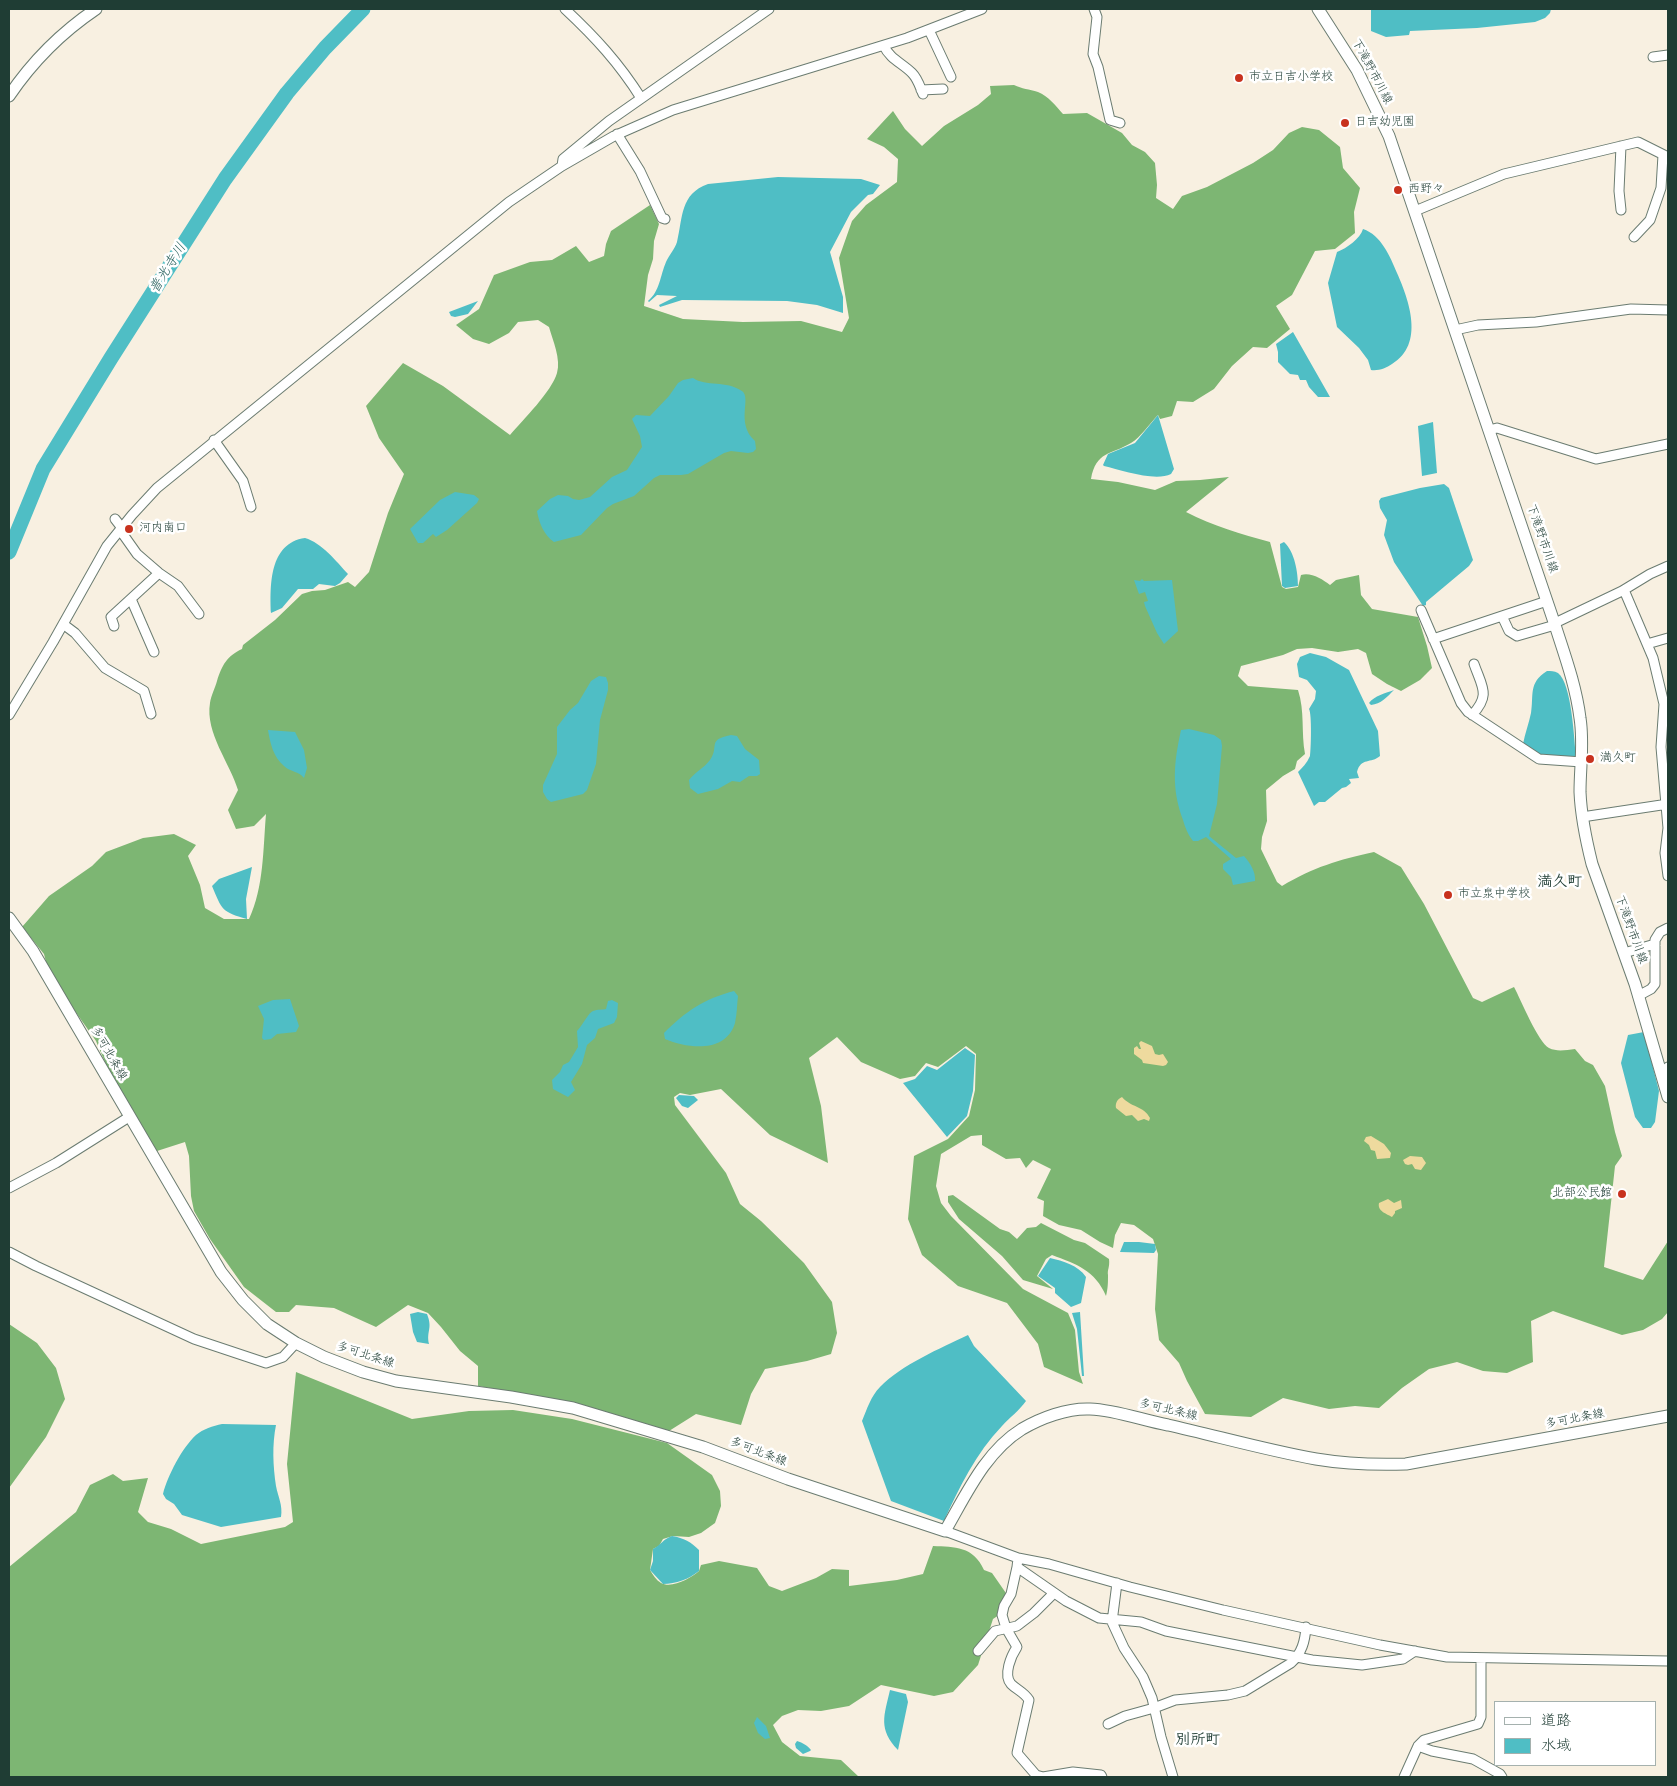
<!DOCTYPE html>
<html>
<head>
<meta charset="utf-8">
<style>
	body { margin:0 }
	#map { position:relative; width:1677px; height:1786px; overflow:hidden; background:#f8f0e1; font-family:Kalam,"Klee One",sans-serif }
	canvas { display:block }
	.frame { position:absolute; inset:0; border:10px solid #1f3d34; pointer-events:none }
	.legend { position:absolute; left:1494px; top:1701px; width:162px; height:65px; box-sizing:border-box; background:#fff; border:1px solid #a5b1ae; margin:0; padding:6px 9px; list-style:none; font-size:15px; color:#1f3d34 }
	.legend li { display:flex; align-items:center; gap:10px; height:25px }
	.legend b { width:25px; border:1px solid #a5b1ae }
</style>
</head>
<body>
<div id="map">
<canvas width="1677" height="1786"></canvas>
<div class="frame"></div>
<ul class="legend">
<li><b style="height:6px;background:#fff"></b>道路</li>
<li><b style="height:14px;background:#4fbec5"></b>水域</li>
</ul>
</div>
<script>
const c = document.querySelector('canvas').getContext('2d');
c.lineJoin = 'round';
function fillPath(path, color) {
  c.fillStyle = color;
  c.fill(path, 'evenodd');
}
function strokePath(path, color, width, dash) {
  c.strokeStyle = color;
  c.lineWidth = width;
  c.lineCap = dash ? 'butt' : 'round';
  c.setLineDash(dash || []);
  c.stroke(path);
}
function write(font, color, halo, rows, align = 'center') {
  c.font = font + ' Kalam,"Klee One",sans-serif';
  c.lineWidth = 5;
  c.setLineDash([]);
  c.textBaseline = 'middle';
  c.strokeStyle = halo;
  c.fillStyle = color;
  for (const [text, x, y, turn = 0] of rows) {
    c.save();
    c.translate(x, y);
    c.rotate((+turn || 0) * Math.PI / 180);
    c.textAlign = isNaN(turn) ? turn : align;
    if (halo) c.strokeText(text, 0, 0);
    c.fillText(text, 0, 0);
    c.restore();
  }
}
const forest = new Path2D(`
	M1014 85C1022 89 1029 89 1038 92 1048 96 1056 106 1063 114L1087 113 1122 133 1132 145 1145 152 1155 163 1157 185 1156 198 1173 209 1182 196 1207 187 1253 163 1273 150 1289 133 1302 127 1319 130 1340 147 1343 168 1360 188 1354 212 1355 233 1335 249 1315 251 1292 295 1276 306 1290 329 1267 348 1253 347 1232 366 1214 389 1193 402 1177 401 1172 416 1160 419 1158 415C1150 423 1141 437 1131 443 1111 455 1096 451 1091 479L1118 482 1155 490 1176 481 1200 480 1229 477 1186 512C1213 526 1241 534 1270 542L1282 587 1286 589 1298 587 1301 575C1311 572 1322 579 1330 585L1336 580 1359 575 1361 595 1372 609 1418 617 1427 646 1432 668 1420 680 1401 691 1387 684 1372 674 1366 653 1358 649 1338 652 1312 648 1297 649 1283 655 1241 666 1238 676 1248 686 1298 690C1305 711 1301 733 1305 754L1297 761 1295 769 1283 776 1266 790 1267 821 1262 837 1261 849 1277 882 1282 886C1314 867 1338 860 1374 852L1401 867 1424 904 1473 998 1482 1002 1514 987C1521 1000 1538 1042 1549 1048 1557 1052 1566 1050 1575 1049L1585 1061 1593 1065 1605 1086 1615 1132 1622 1156 1615 1166 1604 1267 1643 1280 1668 1241V1312L1662 1319 1643 1330 1622 1335 1553 1311 1531 1321 1533 1362 1507 1373 1483 1371 1457 1362 1429 1369 1402 1388 1379 1408 1355 1406 1329 1409 1283 1398 1251 1417 1205 1414 1187 1381 1179 1363 1159 1340 1155 1309 1158 1254 1153 1239 1134 1225 1121 1223 1115 1235 1113 1248 1100 1242 1081 1230 1059 1225 1043 1216 1044 1201 1037 1198 1051 1169 1033 1160 1026 1168 1020 1158 1006 1159 982 1145V1135L971 1136 941 1154 936 1186 941 1203 951 1216 1023 1289 1068 1313 1075 1330 1079 1372 1083 1384 1044 1367 1038 1344 1007 1303 958 1286 922 1255 908 1219 914 1156 948 1139 969 1116 975 1090 976 1054 966 1046 938 1067 926 1063 915 1076 900 1079 861 1062 837 1037 809 1058 821 1106 828 1163 770 1135 721 1089 690 1095 680 1093 674 1097 675 1105 726 1173 740 1204 761 1221 804 1263 832 1302 837 1333 831 1354 807 1361 765 1369 751 1394 741 1425 696 1414 669 1431 530 1395 478 1386V1366L460 1351 441 1327 428 1313 408 1305 376 1327 334 1308 296 1305 289 1312H276L244 1287 210 1239 194 1211 191 1196 189 1156 185 1142 157 1151 143 1134 110 1074 96 1041 49 974 44 954 22 927 49 896 92 866 106 852 143 838 174 834 196 845 188 856 200 885 205 908 224 919H249C264 887 263 849 266 814L254 826 236 829 228 810 238 790C230 763 205 733 210 703 211 696 215 688 217 681 222 665 227 656 242 649L243 645 275 620 302 594 312 591 325 590 348 582 355 587 369 572 388 513 404 474 379 438 366 406 403 363 443 386 510 435C523 420 552 391 557 373 561 359 553 341 549 327L538 320 518 322 509 333 489 344 473 339 456 325 479 309 494 275 530 262 552 260 576 246 589 262 604 256 606 244 611 231 650 205 659 224 654 241 653 259 648 275 644 306 683 319 743 322 801 321 842 332 849 318 839 258 852 221 866 205 897 182 898 159 884 147 867 139 893 111 905 129 922 146 944 126 978 105 991 94 990 86Z
	M953 1195 1000 1229 1009 1232 1017 1239 1027 1228 1036 1227 1041 1223 1074 1240 1085 1243 1109 1259C1110 1267 1107 1270 1108 1275 1108 1283 1108 1288 1106 1296 1095 1270 1076 1264 1052 1255L1046 1259 1037 1276 1053 1289 1023 1280 1002 1256 959 1219 948 1202V1196Z
	M9 1324 37 1343 56 1368 65 1399 46 1437 9 1488Z
	M296 1372 412 1419 469 1411 513 1410 572 1419 667 1443 712 1475 720 1491 721 1506 715 1523 701 1533 689 1537 673 1536 663 1539 659 1546 653 1549 650 1570C653 1575 656 1580 661 1583 672 1589 691 1578 699 1571L701 1565 719 1561 757 1568 769 1586 782 1591 816 1578 832 1569 849 1570V1586L897 1580 923 1574 933 1546C955 1547 973 1546 984 1570L992 1573 1008 1596 1005 1611 993 1619 978 1665 953 1692 934 1696 881 1685 849 1706 821 1711 798 1710 782 1716 773 1725 782 1742 800 1756 841 1760 859 1777H9V1567L76 1512 90 1485 113 1474 123 1481 148 1478 138 1512 148 1522 171 1529 201 1544 285 1527 293 1522 287 1464Z`);
const sand = new Path2D(`
	M1141 1041 1152 1046 1155 1054 1159 1055 1163 1054 1168 1062 1166 1065 1163 1066 1143 1063 1142 1060 1134 1054V1048L1137 1046 1139 1049H1141L1139 1043Z
	M1122 1097C1130 1107 1144 1106 1150 1118L1149 1121 1144 1119 1138 1121 1132 1115 1126 1116 1116 1108C1115 1104 1117 1099 1122 1097Z
	M1371 1136 1384 1144 1391 1153 1390 1158 1377 1159 1375 1151 1371 1150 1369 1145 1364 1141 1366 1137Z
	M1410 1156 1422 1157 1426 1163 1421 1170 1415 1169 1412 1164 1408 1165 1405 1164 1403 1160Z
	M1388 1199 1394 1203 1401 1200 1402 1208 1395 1211V1213L1392 1217C1387 1214 1377 1211 1379 1203Z`);
const water = new Path2D(`
	M1371 9H1551L1550 13 1545 18 1535 22 1477 28 1410 31 1409 35 1386 37 1371 31Z
	M778 177 861 179 880 185 873 194 868 195 851 212 830 252 843 297V313L817 305 787 301 682 300 660 307 659 305 677 296 657 295 649 302 648 301C660 291 660 276 666 262 669 255 675 249 677 242 683 217 680 194 708 184Z
	M1363 229C1381 235 1390 256 1397 273 1409 300 1425 344 1392 364 1386 368 1379 371 1371 370L1368 360 1359 348 1337 327 1328 283 1337 252C1347 248 1360 239 1363 229Z
	M478 301 468 314 455 317 451 316 449 312Z
	M1293 332 1330 397H1318L1309 387 1306 380H1300L1298 375 1290 374 1278 362V352L1276 344Z
	M693 378C706 387 726 380 742 391 752 398 735 423 755 441L756 449 753 452 748 453 731 451 724 453 688 474 681 475H660L654 478 634 496 613 504 607 508 581 535 554 542C544 535 539 523 537 511L550 499 558 495 568 496 573 499 579 500 590 497 612 477 627 470 642 447 640 436 632 419 636 415 650 416 669 396 678 383 683 380Z
	M1158 415 1174 469 1171 474C1155 482 1121 470 1104 466L1103 465 1108 454 1135 443Z
	M1433 422 1437 473 1422 476 1418 426Z
	M1444 484 1449 488 1473 560 1469 566 1426 602V605L1423 606 1394 562 1384 535 1387 520 1380 508 1379 501 1381 498 1420 488Z
	M455 492 474 495 479 499 477 503 447 530 436 537 433 534 423 543H418L410 529 440 500Z
	M305 538C322 543 336 561 348 574L340 583 335 586 319 584 313 589H298L282 608 271 613C270 586 269 543 305 538Z
	M1284 542C1295 552 1298 573 1298 586L1285 588 1282 586 1280 544Z
	M1142 579 1144 581 1172 580 1178 631 1164 644 1157 633 1145 606 1144 602 1148 601 1145 592 1139 594 1134 580 1140 581Z
	M1310 653 1326 657 1349 670 1378 731 1380 756C1371 764 1361 757 1357 772L1359 778 1349 779 1351 783 1346 787 1342 788 1325 802H1319L1314 806 1298 772C1302 768 1307 763 1310 756 1311 750 1312 714 1309 709L1315 699 1316 691 1307 680 1299 677 1297 664 1300 657Z
	M1547 671C1551 671 1554 671 1558 673 1572 684 1574 739 1576 757L1562 758 1541 755 1523 744C1525 733 1529 723 1531 713 1534 695 1528 683 1547 671Z
	M599 676 606 677 608 683V690L600 720 596 764 587 790 583 794 551 802 547 799 543 792V785L557 754V727L570 710 578 703 591 681Z
	M1394 690C1387 697 1381 704 1371 705L1369 703C1374 696 1386 693 1394 690Z
	M1189 729 1214 735 1221 740 1222 746 1217 804 1209 836 1236 858 1244 856C1250 863 1256 872 1255 881L1233 885 1231 877 1223 869V864L1231 859 1206 837 1198 841H1193C1188 835 1185 827 1183 820 1171 788 1174 762 1181 730Z
	M268 730 295 732 304 750 307 768 304 778C299 771 290 772 284 766 273 757 270 742 268 730Z
	M731 735 737 736 745 749 759 760 760 774 757 776H749L740 782 732 781 718 789 698 794 690 788 689 780C695 772 704 768 710 760 720 746 706 740 731 735Z
	M252 867 246 899 247 919C222 912 222 910 212 886L219 879Z
	M734 991 738 996C737 1004 737 1014 735 1023 726 1053 689 1049 665 1039L664 1033C686 1011 704 999 734 991Z
	M290 999 299 1026 296 1032 277 1034 271 1039 264 1040 262 1038 264 1019 258 1006 273 1000Z
	M612 1000 618 1003 617 1017 614 1023 598 1029 595 1038 587 1045 582 1064 571 1082 575 1090 568 1097 553 1089 552 1080 560 1072 563 1065 569 1062 578 1047 577 1031C582 1026 589 1012 593 1011 598 1009 602 1010 606 1009L608 1001Z
	M1644 1032 1659 1091 1655 1122 1651 1128H1643L1635 1117 1621 1063 1628 1035Z
	M965 1048 975 1055 973 1091 967 1116 947 1137 903 1083 915 1079 927 1066 937 1070Z
	M679 1095 694 1096 698 1100 688 1108 682 1106 676 1098Z
	M1124 1242H1139L1155 1244 1156 1250 1154 1253 1120 1252Z
	M1050 1258C1063 1261 1078 1265 1086 1277L1081 1303 1071 1307 1055 1293V1288L1038 1276Z
	M418 1312 427 1314C433 1329 426 1331 429 1344L417 1342 413 1332 410 1314Z
	M1080 1312 1084 1376H1082L1077 1329 1072 1313Z
	M968 1335 974 1346 1026 1401C1019 1411 1010 1417 1002 1426 976 1453 959 1488 944 1521L891 1501 862 1421C867 1409 871 1396 880 1387 901 1365 941 1348 968 1335Z
	M222 1424 276 1425C272 1445 273 1466 276 1486 278 1497 283 1505 281 1517L221 1527 182 1515 174 1504 166 1499 163 1494C168 1475 182 1448 196 1435 203 1429 213 1426 222 1424Z
	M672 1536C684 1538 691 1542 699 1550V1571C689 1579 676 1584 663 1584L650 1570 653 1561V1549C662 1544 662 1540 672 1536Z
	M890 1690 906 1694 908 1702 898 1750C878 1729 884 1716 890 1690Z
	M757 1717 766 1726 770 1738 765 1739 758 1733 754 1723Z
	M797 1741C803 1743 807 1745 811 1750L810 1751 803 1754 796 1748 795 1744Z`);
const river = new Path2D(`
	M9 552 43 469 111 358 225 179 287 93 325 48 363 9`);
const minor = new Path2D(`
	M565 9C595 37 619 63 641 98
	M1094 9 1097 17 1093 54 1098 67 1110 120 1120 123
	M929 30 951 77
	M884 46C890 59 902 63 912 73 918 79 920 87 923 94
	M1653 57 1668 55
	M921 90 943 89
	M617 134 640 171 662 218 665 219
	M562 166 614 136 673 110 907 38 982 9
	M1621 210 1619 191 1621 146
	M1415 211 1504 174 1638 142 1668 157
	M1634 237 1650 220 1661 188 1663 155
	M1455 330 1478 325 1536 322 1631 309 1668 310
	M1489 430 1497 428 1596 459 1668 444
	M214 440 243 481 251 507
	M115 519 122 528
	M120 530 137 554 159 573 178 586 199 614
	M1624 590 1653 658 1664 704 1661 747 1668 828 1665 853 1668 876
	M131 599 154 652
	M1421 610 1461 703 1468 712 1539 759 1582 762
	M1502 616 1509 631 1517 636 1555 625
	M1555 623 1622 591 1650 574 1668 566
	M63 624 75 633 105 668 144 691 151 714
	M114 626 111 617 159 573
	M1433 639 1547 601
	M1647 644 1668 638
	M9 715 53 642 107 546 132 515 157 488 509 202 562 166 563 159 609 121 769 9
	M1472 715C1491 695 1482 687 1474 664
	M1582 817 1668 804
	M1624 953 1655 944
	M1638 996 1651 989 1655 984V940L1660 932 1668 928
	M1662 1072 1668 1067
	M9 1188 56 1163 129 1117
	M9 1252 36 1266 194 1339 266 1363 283 1357 296 1343
	M945 1531 1018 1558 1049 1564 1130 1587 1223 1610 1380 1645 1447 1657 1668 1661
	M1018 1558 1017 1567 1066 1601 1099 1618 1141 1622 1166 1631 1312 1660 1362 1665 1403 1659 1415 1651
	M1017 1567 1011 1594 1004 1606 1002 1615 1006 1628 1017 1647C1011 1656 1003 1675 1011 1684 1017 1690 1024 1692 1029 1700L1017 1753 1036 1775 1043 1777 1073 1772 1101 1775 1102 1777
	M1117 1583 1112 1622 1124 1648 1143 1677 1152 1698 1161 1737 1173 1777
	M978 1651 995 1631 1017 1626 1034 1613 1054 1593
	M1108 1724 1125 1716 1154 1708 1175 1700 1228 1695 1245 1691 1291 1663C1302 1653 1305 1641 1306 1627
	M1418 1746 1432 1751 1473 1759 1500 1774 1502 1777
	M1404 1777 1418 1746 1424 1740 1478 1724 1481 1717V1659`);
const major = new Path2D(`
	M1318 9 1357 70 1389 136 1555 625C1565 656 1576 686 1580 718 1584 743 1580 767 1580 792 1581 816 1586 840 1592 864L1635 984 1668 1097
	M9 96C32 62 62 32 96 9
	M9 918 33 951 221 1272 243 1300 267 1324 296 1343 324 1357 363 1372 396 1381 511 1397 573 1408 703 1447 788 1479 945 1531C966 1495 985 1452 1022 1429 1041 1418 1067 1408 1090 1409 1116 1410 1142 1420 1168 1425 1217 1436 1266 1450 1316 1459 1346 1464 1376 1465 1406 1464L1668 1416`);
const markers = [
	[1239,78,5,"#c8321e"],
	[1345,123,5,"#c8321e"],
	[1398,190,5,"#c8321e"],
	[129,529,5,"#c8321e"],
	[1590,759,5,"#c8321e"],
	[1448,895,5,"#c8321e"],
	[1622,1194,5,"#c8321e"]
];
const streetNames = [
	["下滝野市川線",1371,72,62],
	["下滝野市川線",1541,539,71],
	["下滝野市川線",1630,930,70],
	["多可北条線",108,1054,60],
	["多可北条線",365,1356,18],
	["多可北条線",1168,1411,13],
	["多可北条線",1575,1420,-11],
	["多可北条線",758,1453,21]
];
const poiNames = [
	["市立日吉小学校",1249,78],
	["日吉幼児園",1355,123],
	["西野々",1408,190],
	["河内南口",139,529],
	["満久町",1600,759],
	["市立泉中学校",1458,895],
	["北部公民館",1612,1194,"right"]
];
const waterNames = [
	["普光寺川",169,269,-58]
];
const quarterNames = [
	["満久町",1560,883],
	["別所町",1198,1741]
];
fillPath(forest, '#7db673');
fillPath(sand, '#eeda9e');
fillPath(water, '#4fbec5');
strokePath(river, '#4fbec5', 15);
strokePath(minor, '#6b7c71', 11);
strokePath(major, '#6b7c71', 13);
strokePath(minor, '#fff', 9);
strokePath(major, '#fff', 11);
for (const [x, y, r, color] of markers) {
  const dot = new Path2D();
  dot.arc(x, y, r, 0, 2 * Math.PI);
  c.fillStyle = color;
  c.fill(dot);
  strokePath(dot, '#fff', 2);
}
write('12px', '#1f3d34', '#fff', streetNames);
write('12px', '#1f3d34', '#fff', poiNames, 'left');
write('italic 14px', '#2d6460', '#fff', waterNames);
write('bold 15px', '#1f3d34', '#fff', quarterNames);
</script>
</body>
</html>
